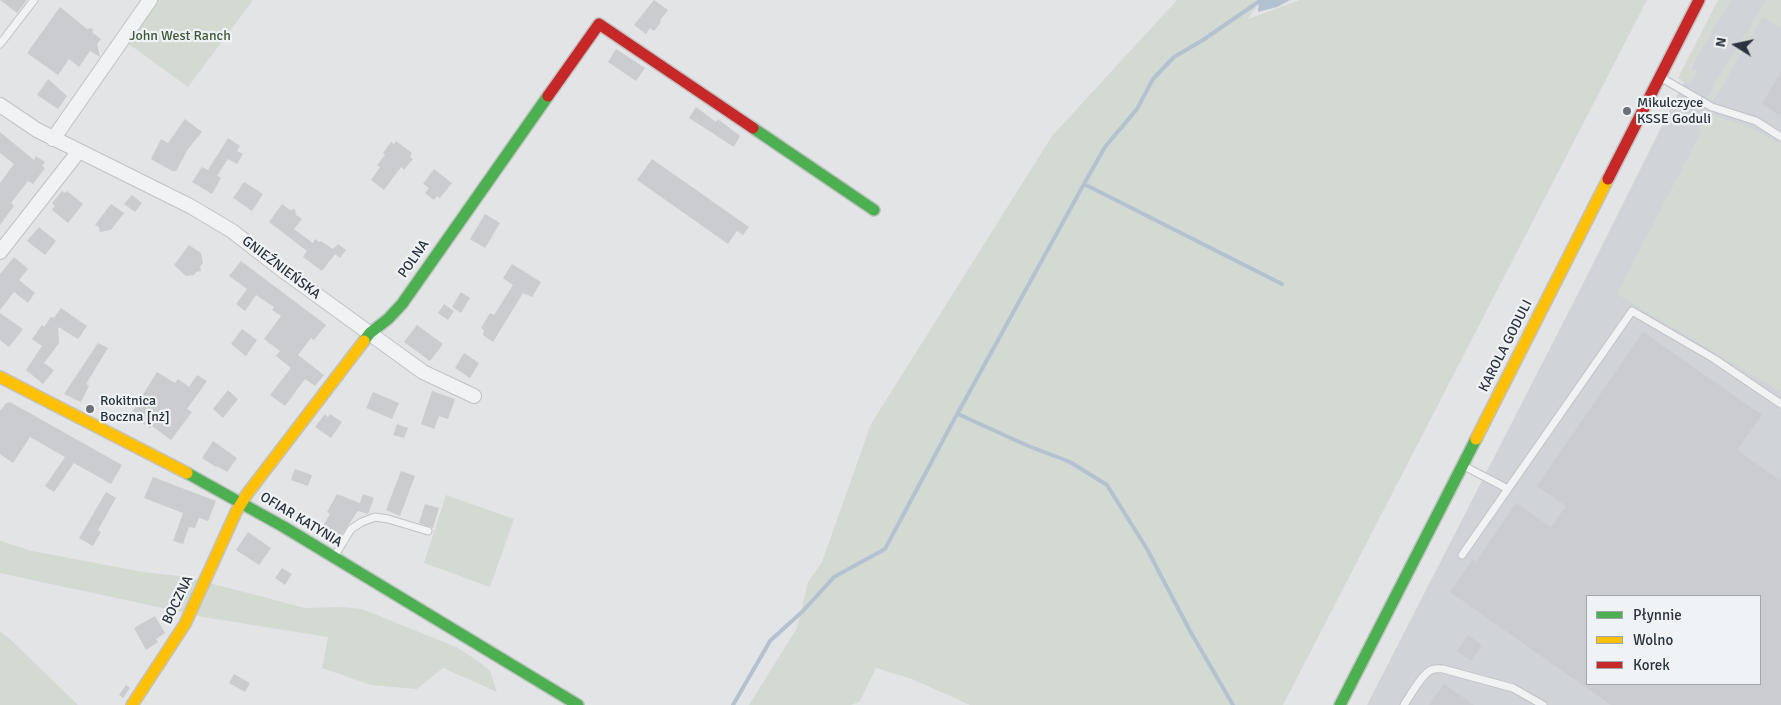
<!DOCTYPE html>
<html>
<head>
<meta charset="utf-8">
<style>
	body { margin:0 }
	#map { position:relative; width:1781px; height:705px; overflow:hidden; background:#e2e4e6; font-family:Signika,sans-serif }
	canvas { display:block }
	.legend { position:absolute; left:1586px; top:595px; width:175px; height:90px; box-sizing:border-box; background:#f0f3f6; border:1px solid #a1a6ac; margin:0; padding:6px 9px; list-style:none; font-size:15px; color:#2a333e }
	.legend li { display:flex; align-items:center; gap:10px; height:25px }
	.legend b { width:25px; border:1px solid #a1a6ac }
	.north { position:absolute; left:1711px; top:20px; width:50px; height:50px; -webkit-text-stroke:4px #f0f3f6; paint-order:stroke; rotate:280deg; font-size:14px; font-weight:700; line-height:20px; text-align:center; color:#2a333e }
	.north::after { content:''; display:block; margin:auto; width:18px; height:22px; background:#2a333e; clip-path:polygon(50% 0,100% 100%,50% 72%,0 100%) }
</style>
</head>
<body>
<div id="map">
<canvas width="1781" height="705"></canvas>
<ul class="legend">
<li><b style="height:6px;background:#4caf50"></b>Płynnie</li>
<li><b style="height:6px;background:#ffc107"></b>Wolno</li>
<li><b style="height:6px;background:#c62828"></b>Korek</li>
</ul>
<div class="north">N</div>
</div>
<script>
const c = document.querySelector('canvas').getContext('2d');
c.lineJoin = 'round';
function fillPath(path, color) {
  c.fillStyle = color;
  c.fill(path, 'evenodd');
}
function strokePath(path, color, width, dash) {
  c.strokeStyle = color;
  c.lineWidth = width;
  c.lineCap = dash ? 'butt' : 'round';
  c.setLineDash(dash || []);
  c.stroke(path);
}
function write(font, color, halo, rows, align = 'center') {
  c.font = font + ' Signika,sans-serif';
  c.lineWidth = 4.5;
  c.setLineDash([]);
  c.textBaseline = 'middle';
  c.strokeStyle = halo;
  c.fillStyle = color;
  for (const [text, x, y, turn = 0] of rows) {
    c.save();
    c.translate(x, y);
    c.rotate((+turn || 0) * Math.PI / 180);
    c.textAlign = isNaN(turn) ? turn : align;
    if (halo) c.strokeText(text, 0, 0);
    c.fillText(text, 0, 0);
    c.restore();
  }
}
const built = new Path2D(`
	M1725 0H1781V705H1367L1587 276ZM1587 596H1760V684H1587Z`);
const green = new Path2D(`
	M155 0H253L188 87 126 42Z
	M1177 0H1261L1248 19 1300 0H1647L1283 705H970L912 679 876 668 860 701 851 705H749L797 628 808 582 822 562 871 424 1052 136Z
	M1718 0H1731L1690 68 1698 72C1694 78 1692 83 1685 83L1678 78Z
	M1766 0H1781V28L1763 17 1713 101 1707 97Z
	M1708 113 1753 129 1781 145V392L1617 294 1701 132 1698 130Z
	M446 495 514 519 490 587 424 563Z
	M0 541 32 551 143 572 187 577 305 608 341 607 362 609 456 647 478 661 490 671 497 692 443 668 417 689 371 685 322 668 328 637 209 618 0 573Z
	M0 631 11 640 78 705H0Z`);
const water = new Path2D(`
	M1261 0H1290L1277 7 1258 12 1259 1Z`);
const stream = new Path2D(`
	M1084 184 1282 284
	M958 414 1026 445 1070 462 1107 485 1147 549 1190 631 1233 705
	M733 705 770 641 804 610 834 577 885 549 949 429 1084 184 1105 147 1137 109 1153 79 1174 57 1203 40 1261 0`);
const building = new Path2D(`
	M0 0H27L17 13Z
	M654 0 668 10 660 20 661 22 654 31 650 28 646 34 634 25Z
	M60 7 87 29 92 28 93 33 101 39 97 44 100 57 90 51 79 67 69 59 58 75 27 53Z
	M616 49 645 68 636 81 608 62Z
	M1781 72V116L1762 104Z
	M48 79 67 96 58 109 37 95Z
	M696 107 716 122 718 119 740 136 734 147 689 118Z
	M185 119 202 132 188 149 176 171H172L151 159 161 139 168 143Z
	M0 132 34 160 36 156 45 162 42 166 45 168 33 184 28 181 11 203 14 206 0 225V183L14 164 0 153Z
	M228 138 240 146 237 151 243 154 237 164 228 159 217 176 221 178 212 194 192 182 202 167 208 170Z
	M396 141 412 153 410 157 413 159 404 170 401 167 384 190 371 180 380 167 377 165 385 155 383 153 391 142 394 144Z
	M652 159 749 227 743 235 737 231 728 244 637 180Z
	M434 169 452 183 440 198 437 196 434 200 425 193 429 188 423 184Z
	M244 182 263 194 252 211 233 198Z
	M62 191 65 193 67 191 83 204 68 223 52 210 55 206 52 203Z
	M132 195 142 203 135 212 124 204Z
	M111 204 124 213 111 230 100 232 99 227 95 225Z
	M282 204 290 210 295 209 296 215 302 219 294 229 313 243 315 239 319 242 321 241 333 249 338 244 346 250 340 258 335 254 322 271 303 257 307 251 269 222Z
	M485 214 500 223 485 248 470 239Z
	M39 227 56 241 45 255 27 241Z
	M189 245 201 253 203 263 200 266 201 271 196 272 194 275 186 276 174 265Z
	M14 257 28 269 19 280 35 293 28 303 14 292 0 310V274Z
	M241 261 326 325 314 340 311 338 298 355 324 375 315 386 305 379 285 406 270 395 291 368 276 356 280 351 264 339 281 316 272 310 274 307 256 295 245 311 236 304 247 289 229 276Z
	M512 264 541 282 532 297 523 293 493 342 483 335 484 330 481 328 490 313 494 315 513 285 503 278Z
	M461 292 470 298 461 313 452 307Z
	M444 304 454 311 448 320 438 313Z
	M61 308 87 326 78 339 58 327 59 343 44 363 54 370 43 384 26 370 42 346 32 339 42 325 44 327 51 317 54 318Z
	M0 313 23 329 9 347 0 340Z
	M417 325 443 344 430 361 404 342Z
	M242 329 257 340 246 356 231 344Z
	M1643 332 1762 415 1737 450 1781 481V705H1611L1450 592 1473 559 1476 562 1516 503 1551 527 1566 506 1537 486ZM1587 596H1760V684H1587Z
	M98 343 108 348 86 384 89 386 81 402 64 394Z
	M464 353 479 363 470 378 455 368Z
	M157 372 175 383 178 379 189 387 197 375 207 381 187 409 192 412 171 440 152 426 150 428 130 415Z
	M228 390 238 399 223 418 213 409Z
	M432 391 455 399 448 419 439 416 434 429 421 424Z
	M373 392 399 403 392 419 366 408Z
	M10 402 122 465 111 484 74 463 54 492 45 486 65 457 30 437 13 463 0 454V411L6 403Z
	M325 414 328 417 330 414 342 422 331 438 315 427Z
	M397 424 408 428 404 438 393 435Z
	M213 441 237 458 227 472 217 466 216 467 202 458Z
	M295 469 312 475 308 486 291 480Z
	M401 471 415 476 400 516 386 510Z
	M153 477 216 501 208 521 199 518 195 528 189 527 183 544 173 541 183 513 144 498Z
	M106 492 116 498 98 530 101 532 93 546 79 538Z
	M337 494 360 503 363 494 374 498 368 514 358 511 338 540 321 529 330 514 327 512Z
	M425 504 439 508 433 528 419 523Z
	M248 532 271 548 259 565 236 550Z
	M282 568 292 574 285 585 275 578Z
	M155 616 165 633 156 639 158 642 146 650 134 628Z
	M1468 635 1482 645 1471 661 1457 651Z
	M234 674 250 683 245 692 229 683Z
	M1444 684 1474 705H1429Z
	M126 685 130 688 123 698 119 695Z`);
const lane = new Path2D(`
	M0 44 34 0
	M1660 77 1712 107 1756 121 1781 137
	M1462 465 1508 489
	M1462 555 1632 311 1713 358 1781 404
	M334 557 351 529 362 522 375 517 388 519 428 531
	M1404 705C1410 696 1422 674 1431 670 1435 668 1439 669 1443 669L1513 688 1543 705`);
const street = new Path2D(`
	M0 105 37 130 190 206 232 231 281 269 423 372 474 396
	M53 139 150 0
	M0 252 79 151`);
const fast = new Path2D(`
	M753 128 874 210
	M364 341 370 333 388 319 402 304 548 96
	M187 473 284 527 578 705
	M1340 705 1476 439`);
const slow = new Path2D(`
	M0 377 187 473
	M1476 439 1608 179
	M132 705 185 624 236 512 247 494 364 341`);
const jam = new Path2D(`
	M548 96 599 24 753 128
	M1608 179 1699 0`);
const markers = [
	[1627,111,5,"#6a7179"],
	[90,409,5,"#6a7179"]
];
const parkNames = [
	["John West Ranch",180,36]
];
const poiNames = [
	["Mikulczyce",1637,103],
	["KSSE Goduli",1637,119],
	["Rokitnica",100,401],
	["Boczna [nż]",100,417]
];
const streetNames = [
	["POLNA",414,259,-55],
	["GNIEŹNIEŃSKA",281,268,37],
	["KAROLA GODULI",1506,346,-63],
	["OFIAR KATYNIA",301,520,31],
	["BOCZNA",178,600,-64]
];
fillPath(built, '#d0d4d9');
fillPath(green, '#d3dad2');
fillPath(water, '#b2c2d0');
strokePath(stream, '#b2c2d0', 4);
fillPath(building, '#cacccf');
strokePath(lane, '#c0c2c4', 9);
strokePath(street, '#c0c2c4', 16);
strokePath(fast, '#c0c2c4', 14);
strokePath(slow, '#c0c2c4', 14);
strokePath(jam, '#c0c2c4', 14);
strokePath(lane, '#f1f2f4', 7);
strokePath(street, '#f1f2f4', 14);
strokePath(fast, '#4caf50', 11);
strokePath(slow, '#ffc107', 11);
strokePath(jam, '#c62828', 11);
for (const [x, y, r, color] of markers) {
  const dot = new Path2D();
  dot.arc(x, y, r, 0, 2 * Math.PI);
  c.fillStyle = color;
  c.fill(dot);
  strokePath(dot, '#f0f3f6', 2);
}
write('14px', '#405938', '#f0f3f6', parkNames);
write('14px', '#2a333e', '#f0f3f6', poiNames, 'left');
write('14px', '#2a333e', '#f0f3f6', streetNames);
</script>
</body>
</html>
